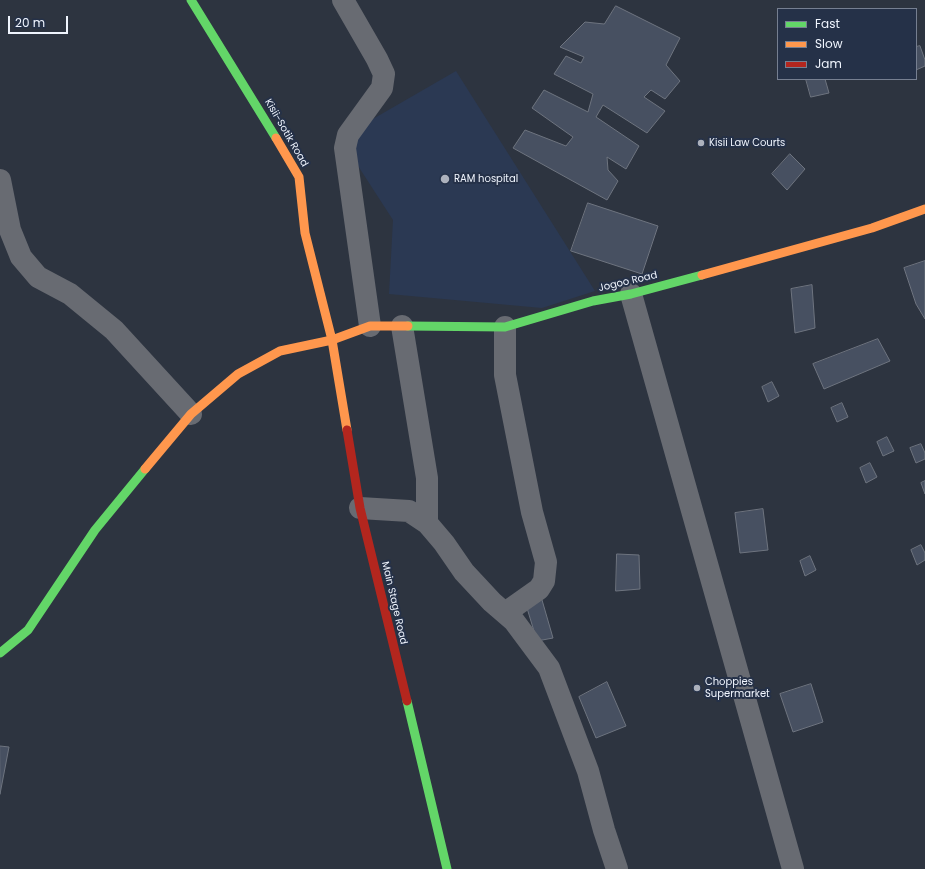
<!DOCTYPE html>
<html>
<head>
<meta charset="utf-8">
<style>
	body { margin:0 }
	#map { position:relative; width:925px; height:869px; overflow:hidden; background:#2d3440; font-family:Poppins,sans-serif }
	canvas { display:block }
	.legend { position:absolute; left:777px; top:8px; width:140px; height:72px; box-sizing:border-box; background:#253148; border:1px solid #767f91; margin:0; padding:5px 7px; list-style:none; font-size:12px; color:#f0f5fe }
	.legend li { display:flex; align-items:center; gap:8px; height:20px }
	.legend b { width:20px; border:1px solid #767f91 }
	.scale { position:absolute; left:8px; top:16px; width:60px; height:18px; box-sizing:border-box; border:2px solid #f0f5fe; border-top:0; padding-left:5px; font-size:12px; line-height:14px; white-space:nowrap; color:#f0f5fe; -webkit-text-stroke:3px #253148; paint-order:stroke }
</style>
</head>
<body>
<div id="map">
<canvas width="925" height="869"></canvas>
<ul class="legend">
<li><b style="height:5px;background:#63d668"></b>Fast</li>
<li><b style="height:5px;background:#ff974d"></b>Slow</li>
<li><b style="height:5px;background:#b3261e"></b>Jam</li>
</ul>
<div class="scale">20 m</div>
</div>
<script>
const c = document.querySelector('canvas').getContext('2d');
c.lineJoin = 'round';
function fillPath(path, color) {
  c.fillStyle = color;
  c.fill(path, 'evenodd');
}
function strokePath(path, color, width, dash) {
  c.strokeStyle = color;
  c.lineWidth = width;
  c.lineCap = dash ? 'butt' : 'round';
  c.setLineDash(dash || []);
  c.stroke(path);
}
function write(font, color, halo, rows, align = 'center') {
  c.font = font + ' Poppins,sans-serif';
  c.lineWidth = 4;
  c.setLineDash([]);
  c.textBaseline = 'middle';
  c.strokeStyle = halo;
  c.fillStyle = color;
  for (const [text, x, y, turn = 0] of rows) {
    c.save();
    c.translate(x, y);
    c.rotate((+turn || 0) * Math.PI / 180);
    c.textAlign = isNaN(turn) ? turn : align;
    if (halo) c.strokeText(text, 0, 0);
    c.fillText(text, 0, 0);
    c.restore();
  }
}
const built = new Path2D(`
	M456 71 595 291 542 308 389 294 393 220 340 138Z`);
const building = new Path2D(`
	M616 6 680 38 666 65 680 81 665 99 651 90 644 97 665 111 647 133 603 105 596 117 639 146 626 169 607 157 608 170 618 181 607 200 513 148 525 130 566 146 573 137 532 108 544 90 588 112 593 94 554 74 566 56 581 63 584 57 560 47 585 22 604 24Z
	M920 46 925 60V66L916 70V47Z
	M806 79H825L829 93 811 97Z
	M790 154 805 169 787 190 772 174Z
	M588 203 658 226 642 274 571 251Z
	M925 261V319L916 304 904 268Z
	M812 285 815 328 795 333 791 289Z
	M878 339 890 361 824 389 813 364Z
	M772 382 779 396 768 402 762 387Z
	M842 403 848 417 837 422 831 408Z
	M887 437 894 451 883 456 877 442Z
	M921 444 925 453V459L916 463 910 448Z
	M870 463 877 477 866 483 860 468Z
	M925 481V494L921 483Z
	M763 509 768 550 740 553 735 513Z
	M921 545 925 553V560L917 565 911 550Z
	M617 554 639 555 640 589 616 591Z
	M810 556 816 570 805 576 800 561Z
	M542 600 553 638 537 641 527 608Z
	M607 682 626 726 596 738 579 697Z
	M811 684 823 722 793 732 780 694Z
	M0 746 9 747 0 794Z`);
const street = new Path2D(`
	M343 0 377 59 384 74 382 88 348 135 345 148 370 326
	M0 180 10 230 21 257 38 277 70 294 114 330 191 414
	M631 294 793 869
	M402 326 427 478V523
	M505 327V375L532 512 546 562 544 581 539 589 505 613
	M360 508 409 511 427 523 444 543 464 572 492 602 514 621 549 668 588 771 604 830 617 869`);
const fast = new Path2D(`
	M191 0 276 138
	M408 326 505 327 593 301 631 294 702 275
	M0 653 28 630 95 530 145 469
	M407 701 447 869`);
const slow = new Path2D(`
	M276 138 299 177 305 233 332 340 347 430
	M702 275 872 228 925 209
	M145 469 191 414 238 374 280 351 332 340 370 326H408`);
const jam = new Path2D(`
	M347 430 360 508 407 701`);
const markers = [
	[701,143,4,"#acb1bc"],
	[445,179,5,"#acb1bc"],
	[697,688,4,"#acb1bc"]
];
const streetNames = [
	["Kisii-Sotik Road",286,133,60],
	["Jogoo Road",628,282,-13],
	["Main Stage Road",394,603,77]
];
const poiNames = [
	["Kisii Law Courts",709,143],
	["RAM hospital",454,179],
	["Choppies",705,682],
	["Supermarket",705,694]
];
fillPath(built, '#2b3953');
fillPath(building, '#475061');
strokePath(building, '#6e747f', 1);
strokePath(street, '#686b72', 22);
strokePath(fast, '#63d668', 9);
strokePath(slow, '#ff974d', 9);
strokePath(jam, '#b3261e', 9);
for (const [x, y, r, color] of markers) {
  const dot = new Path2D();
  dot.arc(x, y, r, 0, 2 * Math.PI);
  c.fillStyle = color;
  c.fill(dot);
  strokePath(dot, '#253148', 1.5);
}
write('10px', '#f0f5fe', '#253148', streetNames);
write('10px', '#f0f5fe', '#253148', poiNames, 'left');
</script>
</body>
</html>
